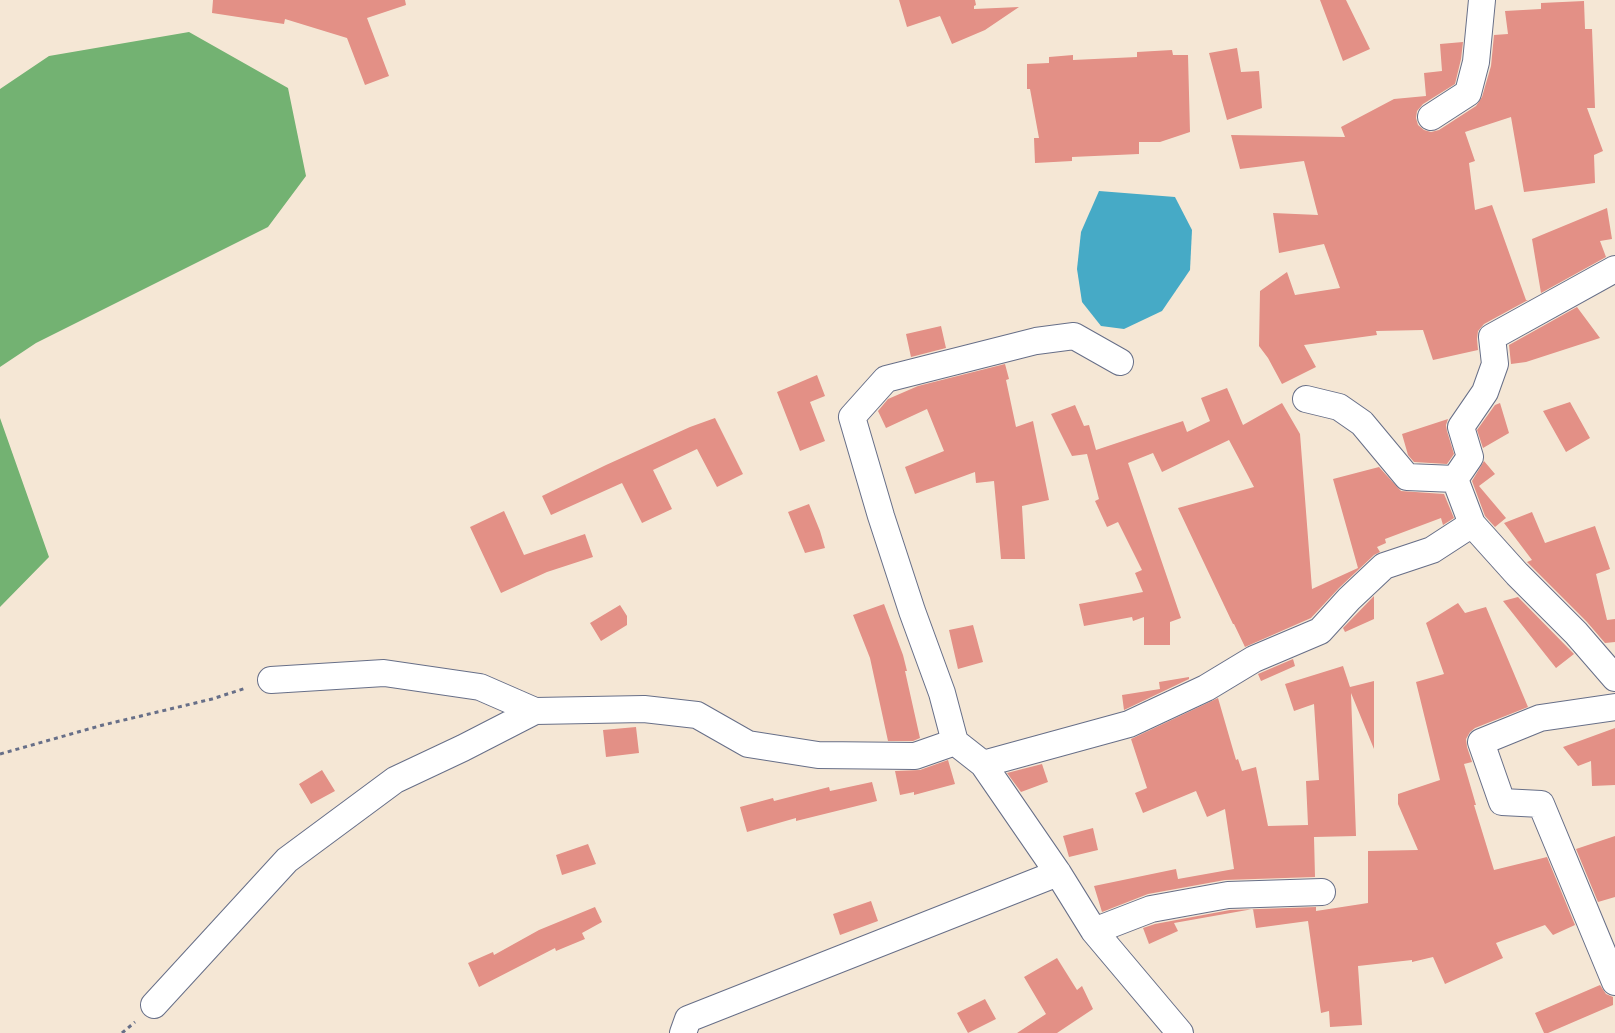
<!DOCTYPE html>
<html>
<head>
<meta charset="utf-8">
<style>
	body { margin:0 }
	canvas { display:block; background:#f5e7d5 }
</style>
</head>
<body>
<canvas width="1615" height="1033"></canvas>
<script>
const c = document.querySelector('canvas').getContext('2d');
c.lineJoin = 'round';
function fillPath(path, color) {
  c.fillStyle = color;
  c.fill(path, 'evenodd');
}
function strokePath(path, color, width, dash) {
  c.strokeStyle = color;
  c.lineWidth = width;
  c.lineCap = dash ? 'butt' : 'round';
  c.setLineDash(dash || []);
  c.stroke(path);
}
const forest = new Path2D(`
	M189 32 288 88 306 176 268 227 36 343 0 367V89L49 56Z
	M0 418 49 557 0 607Z`);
const water = new Path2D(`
	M1099 191 1175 197 1192 230 1190 270 1162 311 1124 329 1101 326 1082 302 1077 269 1081 232Z`);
const building = new Path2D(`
	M213 0H405L406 5 367 18 389 76 365 85 347 38 285 19 284 24 212 13Z
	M899 0H975L976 5 974 6V9L1019 7 985 30 952 44 940 16 907 27Z
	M1320 0H1346L1370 49 1343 61Z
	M1584 1 1585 29H1592L1595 108H1587L1603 151 1594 155 1595 183 1524 192 1511 117 1465 132 1475 161 1469 163 1475 210 1492 205 1526 300H1528L1484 324 1478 331 1477 339 1478 350 1433 360 1423 330 1376 331 1377 335 1304 345 1316 367 1282 384 1268 358 1259 346 1260 291 1287 272 1295 295 1340 288 1324 244 1279 253 1273 213 1318 215 1304 161 1240 169 1231 135 1345 137 1341 127 1394 99 1426 96 1424 73 1442 71 1440 44 1463 42 1461 59 1455 84 1423 104 1417 111 1416 118 1418 125 1424 130 1431 132 1439 130 1476 106 1482 97 1491 66 1494 35 1508 34 1505 11 1541 9V3Z
	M1237 48 1241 72 1259 71 1262 108 1227 120 1209 53Z
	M1172 50 1173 55H1188L1190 132 1160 142H1139V154L1072 157V161L1035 163 1034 138H1039L1030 89H1027V64L1049 63V57L1073 55V60L1137 57V52Z
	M1607 208 1612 239 1600 241 1606 257 1541 293 1532 239Z
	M1577 307 1600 338 1526 362 1511 364 1509 345Z
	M941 326 946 348 911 357 906 334Z
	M1005 364 1009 379 1006 380 1016 427 1033 421 1049 500 1022 506 1025 559H1001L994 481 976 483 975 472 915 494 905 467 944 451 927 409 886 428 878 411 888 399 918 386Z
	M817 375 825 396 810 402 825 441 800 451 777 392Z
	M1227 388 1243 425 1282 403 1300 434 1312 589 1358 568 1333 479 1379 467 1401 491 1444 494 1454 518 1443 525 1441 518 1385 539 1386 543 1377 547 1380 552 1374 555 1339 588 1311 618 1245 647 1234 624H1233L1178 508 1254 487 1229 440 1162 472 1153 453 1128 463 1181 618 1170 622V645H1144V617L1133 621 1132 617 1084 626 1079 604 1143 592 1135 573 1142 570 1118 522 1107 527 1095 501 1099 499 1087 454 1072 456 1051 414 1075 405 1084 426 1089 425 1096 450 1183 421 1187 432 1210 421 1201 398Z
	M1570 402 1590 438 1566 452 1543 411Z
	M1500 403 1509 433 1483 448 1477 430 1495 405Z
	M715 418 743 474 717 487 697 449 653 470 672 509 642 523 622 483 551 515 542 496 606 465 690 427Z
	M1448 419 1446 425 1447 431 1454 454 1447 464 1414 462 1408 455 1402 434Z
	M1484 461 1495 474 1479 486 1506 518 1495 527 1485 516 1472 481Z
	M809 504 820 531 825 548 805 553 788 512Z
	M504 511 524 555 585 534 593 557 547 572 501 593 470 527Z
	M1532 512 1545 543 1595 526 1610 569 1596 574 1607 620 1615 619V642L1605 643 1587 622 1527 562 1532 560 1504 523Z
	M1374 596V619L1345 632 1343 628Z
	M1518 597 1574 654 1556 668 1503 601Z
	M1458 603 1465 613 1486 607 1528 707 1475 728 1470 732 1466 739 1467 747 1472 762 1464 764 1476 805H1474L1494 870 1547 857 1575 925 1553 935 1545 925 1496 943 1503 958 1445 984 1433 957 1412 962V960L1358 966 1362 1025 1330 1027 1329 1011 1321 1013 1308 921 1256 928 1253 909 1174 923 1178 931 1149 944 1143 928 1155 924 1230 910 1316 907V911L1368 903V851L1418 850 1398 804V794L1440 780 1416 682 1444 674 1426 623Z
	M884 604 903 655 907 671H905L920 738 913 741H888L870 658 853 615Z
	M620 605 627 616V625L601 641 590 623Z
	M973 625 983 662 958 669 949 630Z
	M1293 659 1295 666 1261 681 1258 674Z
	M1343 666 1350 687 1374 681V749L1351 693 1356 836 1314 837 1315 877 1225 880 1148 894 1102 912 1094 886 1176 869 1178 879 1234 869 1225 809 1207 817 1196 791 1143 813 1135 793 1147 788 1131 739 1218 698 1236 760 1238 759 1242 771 1256 767 1268 826 1308 825 1306 781 1319 780 1314 704 1294 711 1285 684Z
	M1189 677V679L1124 710 1122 695 1160 689 1159 682Z
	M636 727 639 753 606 757 603 730Z
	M1615 728V785L1592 786 1591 761 1578 766 1563 747Z
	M948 760 955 784 914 795V792L900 795 895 771 920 770Z
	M1042 764 1048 782 1021 792 1007 773Z
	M322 770 335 791 311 804 299 784Z
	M872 782 877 801 796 821V818L747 832 740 807 773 798 774 801 829 787 830 791Z
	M1093 828 1098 850 1069 857 1063 836Z
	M1615 836V897L1598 902 1576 849Z
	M588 844 596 864 562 875 556 855Z
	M871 901 878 921 840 935 833 914Z
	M595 907 602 922 582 933 585 939 556 951 555 948 479 987 468 963 493 952 494 955 539 930Z
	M1057 958 1077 990 1082 986 1093 1009 1057 1033H1017L1046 1014 1024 977Z
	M1600 985 1606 994 1613 997V1005L1548 1033H1544L1535 1013Z
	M985 999 996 1019 968 1033 957 1013Z`);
const path = new Path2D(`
	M0 754 103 725 212 699 246 688
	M122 1033 135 1022`);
const street = new Path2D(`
	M1431 117 1468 93 1476 62 1482 0
	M1120 362 1074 336 1036 341 886 379 852 417 881 516 912 611 942 693 955 742 983 764 1058 873 1094 931 1180 1033
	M1306 399 1339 407 1362 423 1407 477 1455 479 1472 524 1517 574 1576 633 1615 678
	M1455 479 1470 457 1461 427 1485 392 1495 364 1492 337 1615 269
	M271 680 384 673 480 687 535 711 644 709 697 715 748 744 818 755 915 756 955 742
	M1615 707 1540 718 1481 742 1502 802 1541 804 1615 982
	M983 764 1129 724 1206 688 1254 659 1320 631 1349 599 1384 566 1432 550 1472 524
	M1094 931 1151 909 1228 895 1322 892
	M154 1005 287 860 395 780 463 748 535 711
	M683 1033 688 1019 1058 873`);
fillPath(forest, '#73b272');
fillPath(water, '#46aac6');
fillPath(building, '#e39086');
strokePath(street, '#676f88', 28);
strokePath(path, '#676f88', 3, [4, 4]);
strokePath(street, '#fff', 26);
</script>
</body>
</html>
